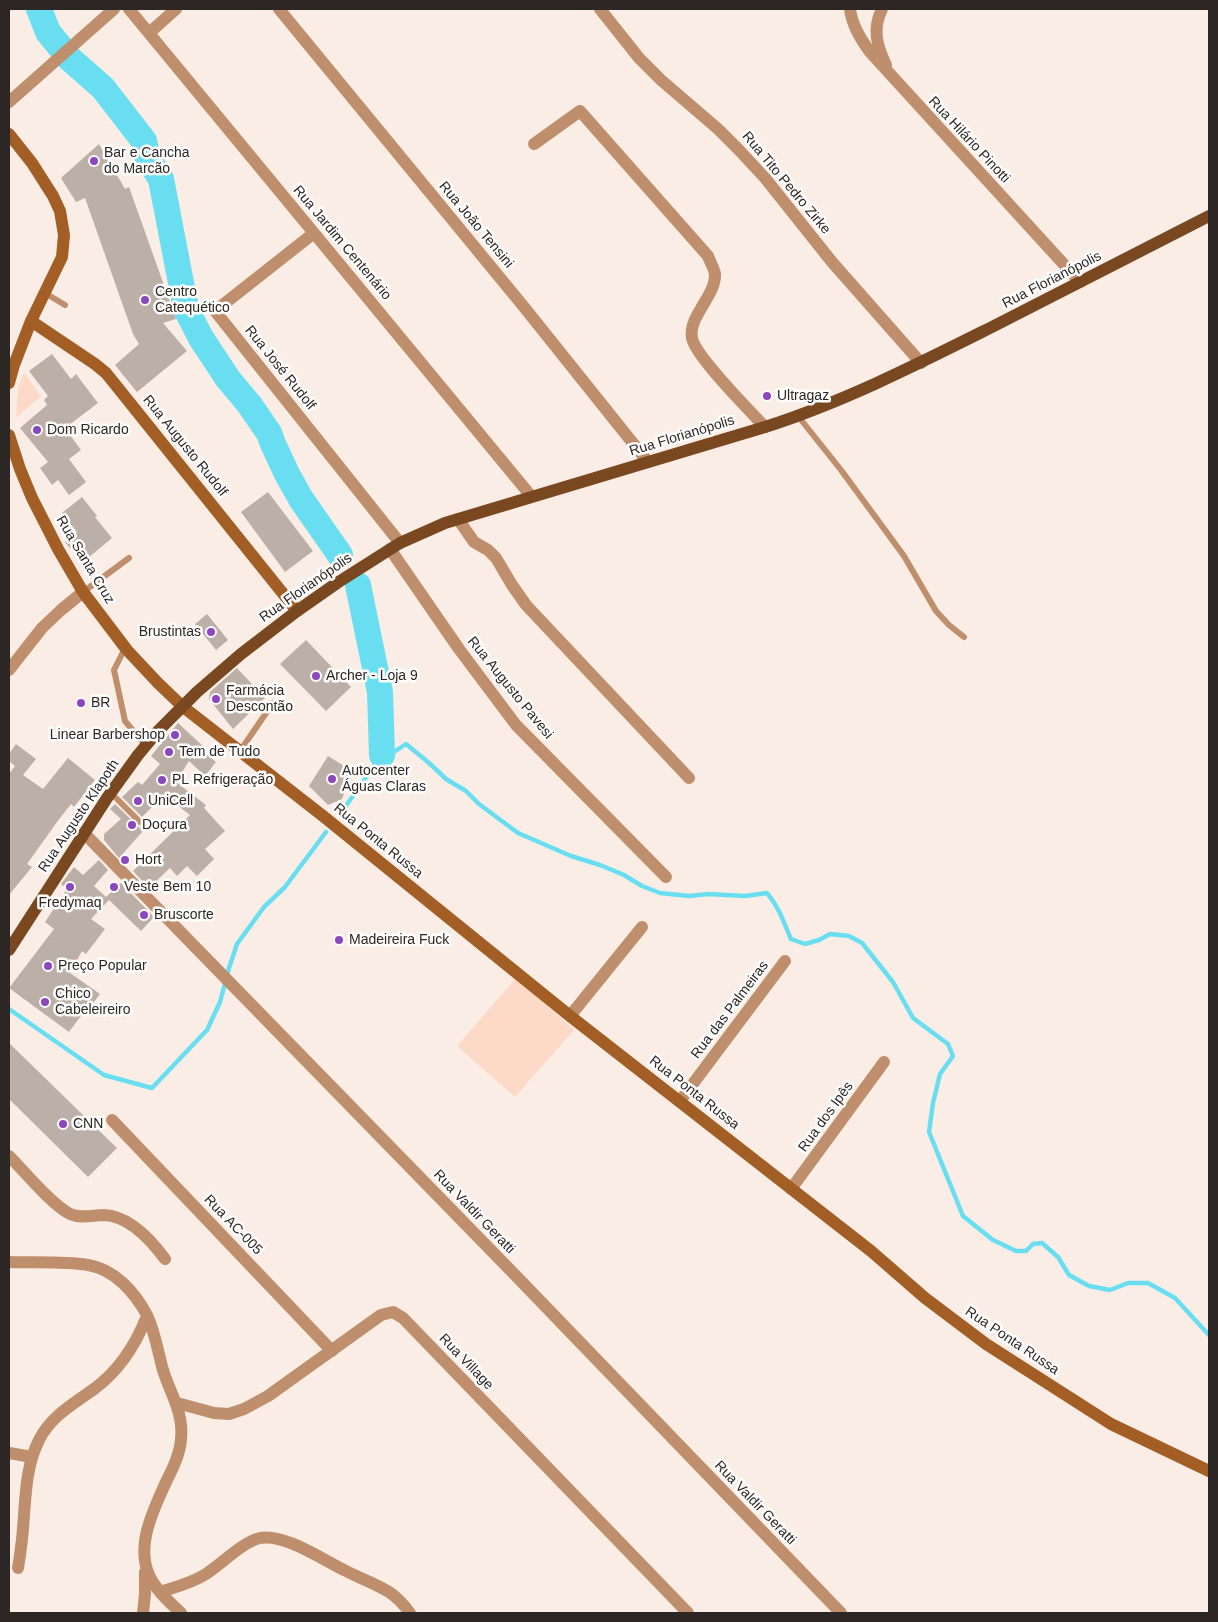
<!DOCTYPE html>
<html>
<head>
<meta charset="utf-8">
<style>
	body { margin:0 }
	#map { position:relative; width:1218px; height:1622px; overflow:hidden; background:#faede5; font-family:Arial,sans-serif }
	canvas { display:block }
	.frame { position:absolute; inset:0; border:10px solid #2c2724; pointer-events:none }
</style>
</head>
<body>
<div id="map">
<canvas width="1218" height="1622"></canvas>
<div class="frame"></div>
</div>
<script>
const c = document.querySelector('canvas').getContext('2d');
c.lineJoin = 'round';
function fillPath(path, color) {
  c.fillStyle = color;
  c.fill(path, 'evenodd');
}
function strokePath(path, color, width, dash) {
  c.strokeStyle = color;
  c.lineWidth = width;
  c.lineCap = dash ? 'butt' : 'round';
  c.setLineDash(dash || []);
  c.stroke(path);
}
function write(font, color, halo, rows, align = 'center') {
  c.font = font + ' Arial,sans-serif';
  c.lineWidth = 5;
  c.setLineDash([]);
  c.textBaseline = 'middle';
  c.strokeStyle = halo;
  c.fillStyle = color;
  for (const [text, x, y, turn = 0] of rows) {
    c.save();
    c.translate(x, y);
    c.rotate((+turn || 0) * Math.PI / 180);
    c.textAlign = isNaN(turn) ? turn : align;
    if (halo) c.strokeText(text, 0, 0);
    c.fillText(text, 0, 0);
    c.restore();
  }
}
const green = new Path2D(`
	M24 373 41 396 16 418 18 388Z
	M516 978 574 1030 515 1097 457 1046Z`);
const stream = new Path2D(`
	M343 810 382 755 391 754 406 744 428 762 446 779 466 791 479 804 518 833 571 856 600 865 624 875 642 886 660 893 689 896 708 894 745 896 767 893C779 907 784 923 791 939L805 944 819 940 830 934 849 936 862 943 893 982 913 1018 948 1044 953 1056 940 1074 933 1103 929 1132 963 1216 993 1240 1016 1251H1026L1033 1244 1042 1243 1058 1257 1069 1275 1089 1286 1110 1290 1128 1283H1148L1175 1298 1209 1335
	M9 1009 104 1075 152 1088 207 1030 220 1002 229 968 237 944 264 907 285 887 326 832`);
const river = new Path2D(`
	M39 9 48 32 70 59 103 88 144 141 147 157 161 179 186 309 201 338 228 379 249 404 269 433 273 444 287 474 301 499 340 555
	M358 585 380 692 382 755`);
const building = new Path2D(`
	M99 144 125 189 129 187 176 319 163 323 187 351 137 392 115 365 139 344 133 334 85 198 76 202 61 178Z
	M52 354 71 379 76 374 98 403 65 428 81 450 69 459 86 482 69 495 58 480 52 485 40 468 48 462 20 428 47 405 44 400 48 396 29 371Z
	M268 492 313 551 285 572 241 512Z
	M82 497 97 516 95 517 112 538 82 563 65 542 77 532 62 513Z
	M207 614 228 640 216 650 195 624Z
	M306 640 351 687 326 711 280 664Z
	M237 668 265 698 233 729 209 699 210 692Z
	M178 723 204 747 201 750 216 762 205 776 189 761 176 782 206 805 204 808 225 831 205 849 214 859 197 876 187 866 177 876 170 868 149 888 133 871 190 815 164 795 142 817 122 797 138 782 142 785 160 764 151 756Z
	M16 744 36 759 23 775 43 789 68 758 95 780 74 807 71 804 57 822 27 864 32 867 9 895V774L15 766 9 761V754Z
	M328 756 352 771 342 799 328 805 309 786Z
	M115 804 143 831 119 858 104 840V834L121 819 110 809Z
	M99 860 108 870 94 886 106 897 121 883 154 917 141 931 109 900 91 919 105 929 86 954 82 951 70 973 100 994 87 1011 86 1009 69 1032 9 988 54 929 45 922 67 889 61 884 67 876 74 867 83 875Z
	M9 1043 117 1148 88 1177 9 1099Z`);
const lane = new Path2D(`
	M45 293 65 305
	M798 416 841 470 904 556 936 611 949 625 964 637
	M83 592 129 558
	M125 648 114 670 125 721 146 746
	M240 751 273 703
	M111 793 140 822`);
const street = new Path2D(`
	M129 9 531 496
	M279 9 524 307 648 462
	M600 9 639 58 661 80 718 129 739 150 765 178 832 262 921 363
	M850 9C852 25 860 38 870 52L1080 282
	M882 9C872 29 877 46 886 65
	M149 33 176 9
	M9 102 114 9
	M534 144 580 111 708 256C710 262 714 268 715 274 716 296 688 316 692 338 695 356 750 411 765 427
	M314 233 215 311 400 543
	M458 519 474 542 488 550 496 558 512 585 526 605 689 778
	M390 549 459 649 516 725 666 877
	M9 670 42 628 61 610 83 592
	M84 833 518 1278 841 1613
	M570 1016 642 927
	M680 1101 785 961
	M112 1120 332 1351
	M9 1156C25 1172 51 1204 70 1214 81 1219 93 1215 104 1215 130 1216 151 1240 165 1259
	M791 1189 884 1062
	M9 1262C35 1263 62 1261 88 1265 115 1269 135 1293 147 1315 155 1332 158 1352 163 1370 170 1393 184 1413 181 1439 180 1454 173 1468 166 1482 153 1511 134 1548 151 1579 158 1592 170 1603 181 1613
	M177 1403 214 1413 229 1414 244 1409 268 1396 381 1315 393 1312 403 1318 688 1613
	M9 1453 32 1457
	M18 1568C21 1550 23 1533 24 1515 26 1489 27 1464 39 1440 51 1416 73 1404 94 1389 120 1370 136 1344 147 1316
	M160 1592C176 1587 192 1583 206 1574 222 1564 242 1542 260 1538 284 1533 323 1560 344 1570 359 1578 375 1583 389 1592 397 1597 404 1605 410 1613
	M143 1613 145 1594V1572`);
const secondary = new Path2D(`
	M9 134 32 163 53 196 60 211 64 235 62 257 31 321 14 365 9 383
	M31 321 95 364 106 373 297 611
	M9 435 20 469 32 498 58 549 83 592 127 650 158 683 182 706 323 816 570 1016 871 1251 925 1298 986 1344 1111 1424 1209 1471`);
const primary = new Path2D(`
	M9 950 107 798 138 755 158 731 197 692 241 654 297 611 337 583 400 543 445 523 765 427C843 402 916 365 990 328 1063 291 1136 253 1209 216`);
const markers = [
	[94,161,5,"#8b47bb"],
	[145,300,5,"#8b47bb"],
	[767,396,5,"#8b47bb"],
	[37,430,5,"#8b47bb"],
	[211,632,5,"#8b47bb"],
	[316,676,5,"#8b47bb"],
	[216,699,5,"#8b47bb"],
	[81,703,5,"#8b47bb"],
	[175,735,5,"#8b47bb"],
	[169,752,5,"#8b47bb"],
	[332,779,5,"#8b47bb"],
	[162,780,5,"#8b47bb"],
	[138,801,5,"#8b47bb"],
	[132,825,5,"#8b47bb"],
	[125,860,5,"#8b47bb"],
	[70,887,5,"#8b47bb"],
	[114,887,5,"#8b47bb"],
	[144,915,5,"#8b47bb"],
	[339,940,5,"#8b47bb"],
	[48,966,5,"#8b47bb"],
	[45,1002,5,"#8b47bb"],
	[63,1124,5,"#8b47bb"]
];
const streetNames = [
	["Rua Hilário Pinotti",969,140,47],
	["Rua Tito Pedro Zirke",786,183,50],
	["Rua João Tensini",476,225,50],
	["Rua Jardim Centenário",342,243,50],
	["Rua Florianópolis",1052,280,-27],
	["Rua José Rudolf",280,368,51],
	["Rua Florianópolis",682,436,-17],
	["Rua Augusto Rudolf",185,446,51],
	["Rua Santa Cruz",85,560,59],
	["Rua Florianópolis",306,588,-35],
	["Rua Augusto Pavesi",510,688,51],
	["Rua Augusto Klapoth",79,816,-56],
	["Rua Ponta Russa",378,841,39],
	["Rua das Palmeiras",730,1010,-53],
	["Rua Ponta Russa",694,1093,38],
	["Rua dos Ipês",826,1117,-54],
	["Rua Valdir Geratti",474,1212,46],
	["Rua AC-005",233,1225,46],
	["Rua Ponta Russa",1012,1341,34],
	["Rua Village",466,1362,46],
	["Rua Valdir Geratti",755,1503,46]
];
const poiNames = [
	["Bar e Cancha",104,153],
	["do Marcão",104,169],
	["Centro",155,292],
	["Catequético",155,308],
	["Ultragaz",777,396],
	["Dom Ricardo",47,430],
	["Brustintas",201,632,"right"],
	["Archer - Loja 9",326,676],
	["Farmácia",226,691],
	["Descontão",226,707],
	["BR",91,703],
	["Linear Barbershop",165,735,"right"],
	["Tem de Tudo",179,752],
	["Autocenter",342,771],
	["Águas Claras",342,787],
	["PL Refrigeração",172,780],
	["UniCell",148,801],
	["Doçura",142,825],
	["Hort",135,860],
	["Veste Bem 10",124,887],
	["Fredymaq",70,903,"center"],
	["Bruscorte",154,915],
	["Madeireira Fuck",349,940],
	["Preço Popular",58,966],
	["Chico",55,994],
	["Cabeleireiro",55,1010],
	["CNN",73,1124]
];
fillPath(green, '#fddac7');
strokePath(stream, '#69def0', 4.5);
strokePath(river, '#69def0', 26);
fillPath(building, '#bcafa8');
strokePath(lane, '#bf8f6d', 6);
strokePath(street, '#bf8f6d', 12);
strokePath(secondary, '#a35e25', 12);
strokePath(primary, '#794821', 12);
for (const [x, y, r, color] of markers) {
  const dot = new Path2D();
  dot.arc(x, y, r, 0, 2 * Math.PI);
  c.fillStyle = color;
  c.fill(dot);
  strokePath(dot, '#fdfdfd', 2);
}
write('14px', '#2c2724', '#fdfdfd', streetNames);
write('14px', '#2c2724', '#fdfdfd', poiNames, 'left');
</script>
</body>
</html>
